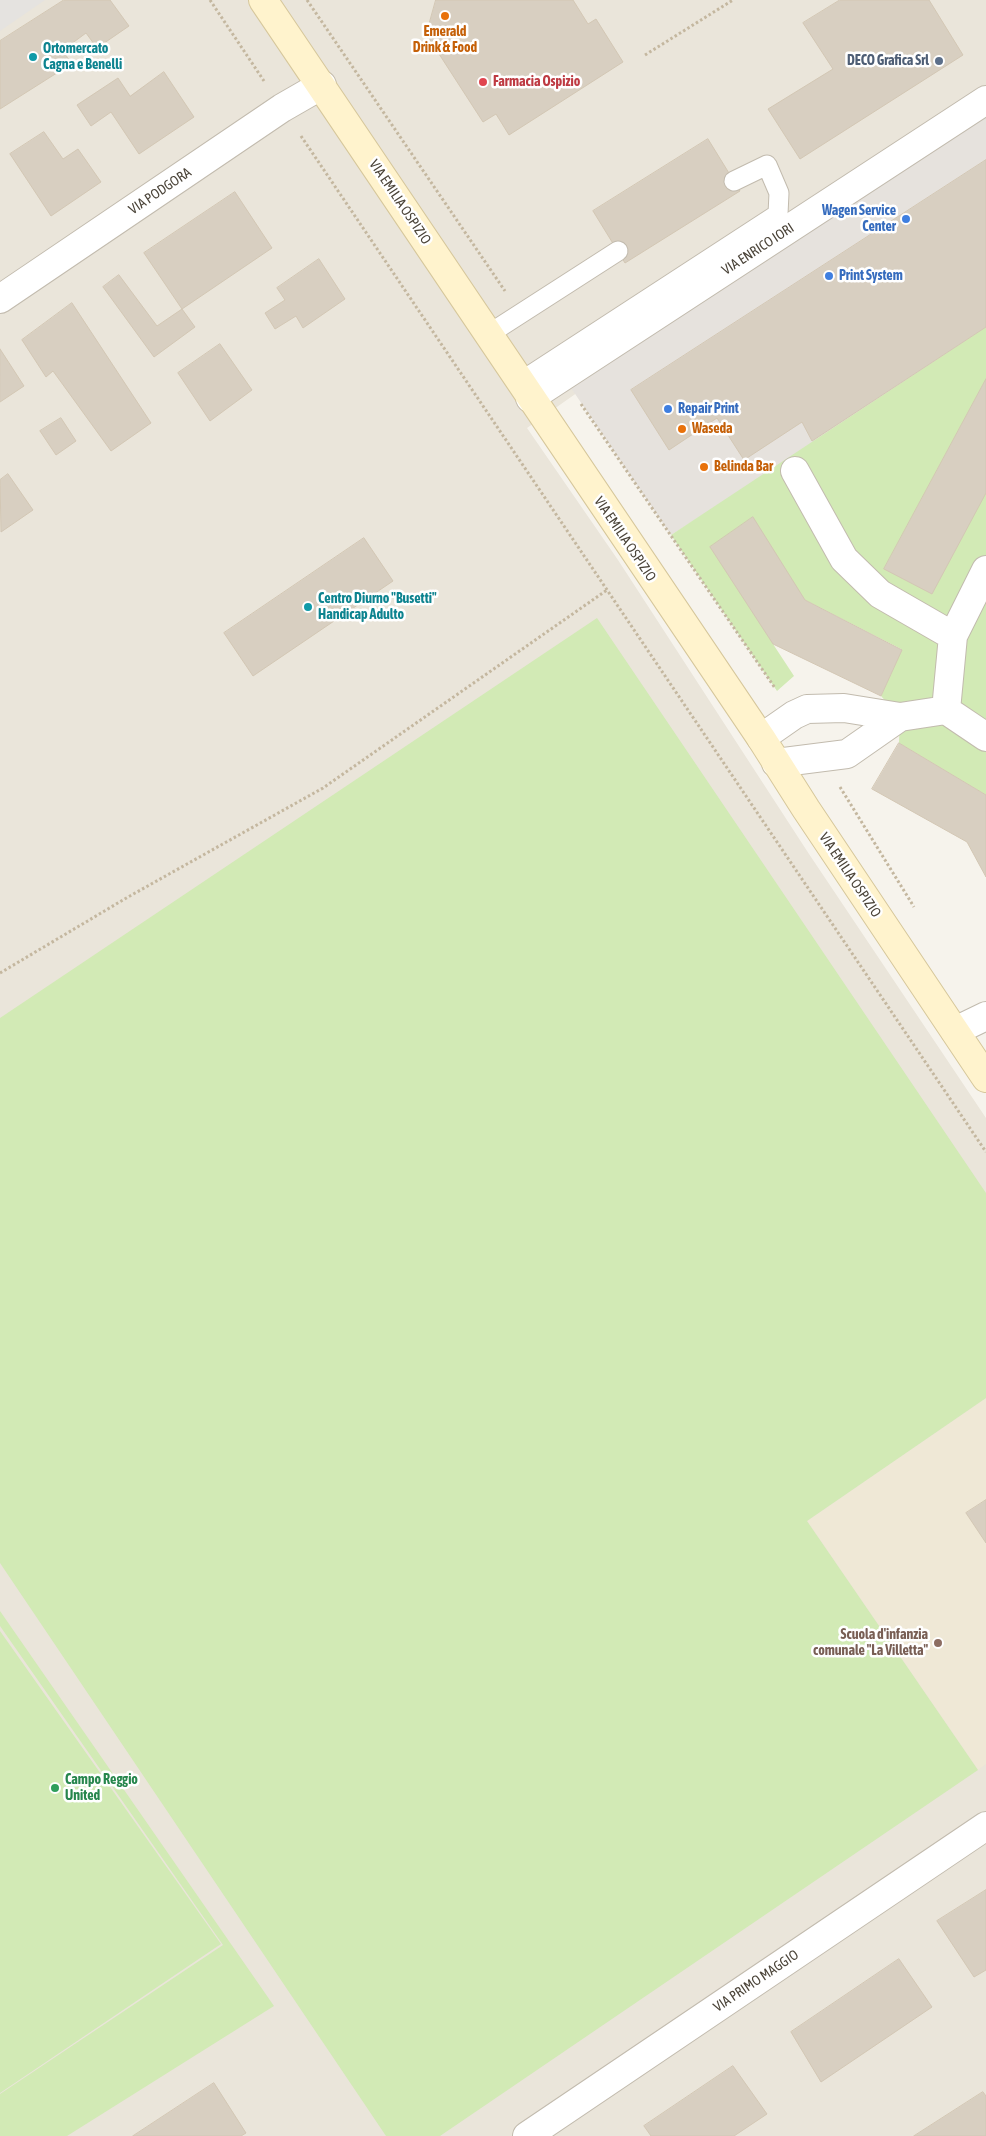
<!DOCTYPE html>
<html>
<head>
<meta charset="utf-8">
<style>
	body { margin:0 }
	canvas { display:block; background:#f6f3ec }
</style>
</head>
<body>
<canvas width="986" height="2136"></canvas>
<script>
const c = document.querySelector('canvas').getContext('2d');
c.lineJoin = 'round';
function fillPath(path, color) {
  c.fillStyle = color;
  c.fill(path, 'evenodd');
}
function strokePath(path, color, width, dash) {
  c.strokeStyle = color;
  c.lineWidth = width;
  c.lineCap = dash ? 'butt' : 'round';
  c.setLineDash(dash || []);
  c.stroke(path);
}
function write(font, color, halo, rows, align = 'center') {
  c.font = font + ' "Asap Condensed",sans-serif';
  c.lineWidth = 5;
  c.setLineDash([]);
  c.textBaseline = 'middle';
  c.strokeStyle = halo;
  c.fillStyle = color;
  for (const [text, x, y, turn = 0] of rows) {
    c.save();
    c.translate(x, y);
    c.rotate((+turn || 0) * Math.PI / 180);
    c.textAlign = isNaN(turn) ? turn : align;
    if (halo) c.strokeText(text, 0, 0);
    c.fillText(text, 0, 0);
    c.restore();
  }
}
const residential = new Path2D(`
	M0 0H986V105L527 428 618 560 809 854 986 1118V2136H0Z`);
const industrial = new Path2D(`
	M986 91V336L671 535 552 360Z`);
const education = new Path2D(`
	M986 1398V1764L978 1770 807 1521Z`);
const green = new Path2D(`
	M986 327V795L899 743 900 717 881 696 901 649 805 600 773 644 794 676 777 691 671 535Z
	M597 618 986 1193V1398L807 1521 978 1770 440 2136H386L0 1563V1018Z
	M0 1611 274 2006 67 2136H0V2094L223 1945 0 1626Z
	M0 1631 221 1944 0 2093Z`);
const parking = new Path2D(`
	M0 0H45L0 31Z`);
const building = new Path2D(`
	M64 0H110L129 26 97 48 86 33 63 50 71 64 0 109V41Z
	M436 0H573L588 24 596 19 623 62 509 135 496 114 483 122 430 40 428 28Z
	M840 0H929L963 55 800 159 768 109 833 69 803 23Z
	M164 72 194 117 139 154 111 112 91 126 77 105 118 78 130 96Z
	M44 132 63 159 78 149 101 182 51 216 10 154Z
	M708 139 740 191 625 263 593 211Z
	M986 160V327L812 441 802 422 744 460 717 418 669 450 631 390Z
	M235 192 272 248 182 309 144 253Z
	M319 259 345 299 303 328 296 316 275 329 265 313 285 300 277 288Z
	M119 275 157 326 182 309 195 327 154 357 103 287Z
	M72 303 151 423 111 451 53 371 46 377 22 340Z
	M220 344 252 390 210 421 178 373Z
	M0 349 24 386 0 402Z
	M986 379V493L932 594 884 569Z
	M61 418 76 441 56 455 40 431Z
	M8 474 33 510 1 532 0 480Z
	M753 517 805 600 902 650 881 696 773 644 710 547Z
	M364 538 393 581 253 676 224 633Z
	M899 743 986 795V877L967 842 872 789Z
	M986 1500V1543L966 1513Z
	M986 1890V1970L974 1977 937 1921Z
	M899 1959 932 2007 821 2082 791 2032Z
	M733 2066 767 2114 734 2136H651L644 2126Z
	M214 2083 246 2133 241 2136H133Z
	M983 2092 986 2096V2136H914Z`);
const path = new Path2D(`
	M210 0 264 81
	M307 0 505 291
	M645 55 733 0
	M301 136 986 1152
	M581 404 775 688
	M840 787 914 907
	M0 973 128 897 323 788 607 590`);
const service = new Path2D(`
	M489 334 618 251
	M520 382 778 214 779 193 767 165 734 181`);
const minor = new Path2D(`
	M0 299 282 108 322 85
	M530 398 986 100
	M795 471 844 559 880 594 953 636
	M986 570 953 636 946 710 986 737
	M761 738 794 715 807 709 844 708 900 717 946 710
	M776 763 847 754 900 717
	M955 1031 986 1016
	M527 2136 986 1826`);
const secondary = new Path2D(`
	M263 0 761 738 806 809 986 1078`);
const markers = [
	[445,16,5,"#e8710a"],
	[33,57,5,"#0f9aa8"],
	[939,61,5,"#5c6f8a"],
	[483,82,5,"#e0444e"],
	[906,219,5,"#3f7fe0"],
	[829,276,5,"#3f7fe0"],
	[668,409,5,"#3f7fe0"],
	[682,429,5,"#e8710a"],
	[704,467,5,"#e8710a"],
	[308,607,5,"#0f9aa8"],
	[938,1643,5,"#8d6e63"],
	[55,1788,5,"#2e9e5b"]
];
const foodNames = [
	["Emerald",445,32,"center"],
	["Drink & Food",445,48,"center"],
	["Waseda",692,429],
	["Belinda Bar",714,467]
];
const cultureNames = [
	["Ortomercato",43,49],
	["Cagna e Benelli",43,65],
	["Centro Diurno \"Busetti\"",318,599],
	["Handicap Adulto",318,615]
];
const serviceNames = [
	["DECO Grafica Srl",929,61]
];
const healthNames = [
	["Farmacia Ospizio",493,82]
];
const streetNames = [
	["VIA PODGORA",160,191,-34],
	["VIA EMILIA OSPIZIO",400,202,56],
	["VIA ENRICO IORI",758,249,-33],
	["VIA EMILIA OSPIZIO",625,539,56],
	["VIA EMILIA OSPIZIO",850,875,56],
	["VIA PRIMO MAGGIO",756,1981,-34]
];
const shopNames = [
	["Wagen Service",896,211,"right"],
	["Center",896,227,"right"],
	["Print System",839,276],
	["Repair Print",678,409]
];
const educationNames = [
	["Scuola d'infanzia",928,1635],
	["comunale \"La Villetta\"",928,1651]
];
const leisureNames = [
	["Campo Reggio",65,1780],
	["United",65,1796]
];
fillPath(residential, '#eae5da');
fillPath(industrial, '#e6e2dd');
fillPath(education, '#efe8d6');
fillPath(green, '#d2eab5');
fillPath(parking, '#e5e3e0');
fillPath(building, '#d8cfc1');
strokePath(building, '#d3c7b4', 1);
strokePath(service, '#c2bbae', 21);
strokePath(minor, '#c2bbae', 30);
strokePath(secondary, '#d6c79b', 30);
strokePath(path, '#c4b79f', 3, [2.5, 2.5]);
strokePath(service, '#fff', 19);
strokePath(minor, '#fff', 28);
strokePath(secondary, '#fff3cd', 28);
for (const [x, y, r, color] of markers) {
  const dot = new Path2D();
  dot.arc(x, y, r, 0, 2 * Math.PI);
  c.fillStyle = color;
  c.fill(dot);
  strokePath(dot, '#fff', 2);
}
write('bold 14px', '#c56008', '#fff', foodNames, 'left');
write('bold 14px', '#0d838f', '#fff', cultureNames, 'left');
write('bold 14px', '#4e5e75', '#fff', serviceNames, 'right');
write('bold 14px', '#be3a42', '#fff', healthNames, 'left');
write('14px', '#4b4439', '#fff', streetNames);
write('bold 14px', '#366cbe', '#fff', shopNames, 'left');
write('bold 14px', '#785e54', '#fff', educationNames, 'right');
write('bold 14px', '#27864d', '#fff', leisureNames, 'left');
</script>
</body>
</html>
